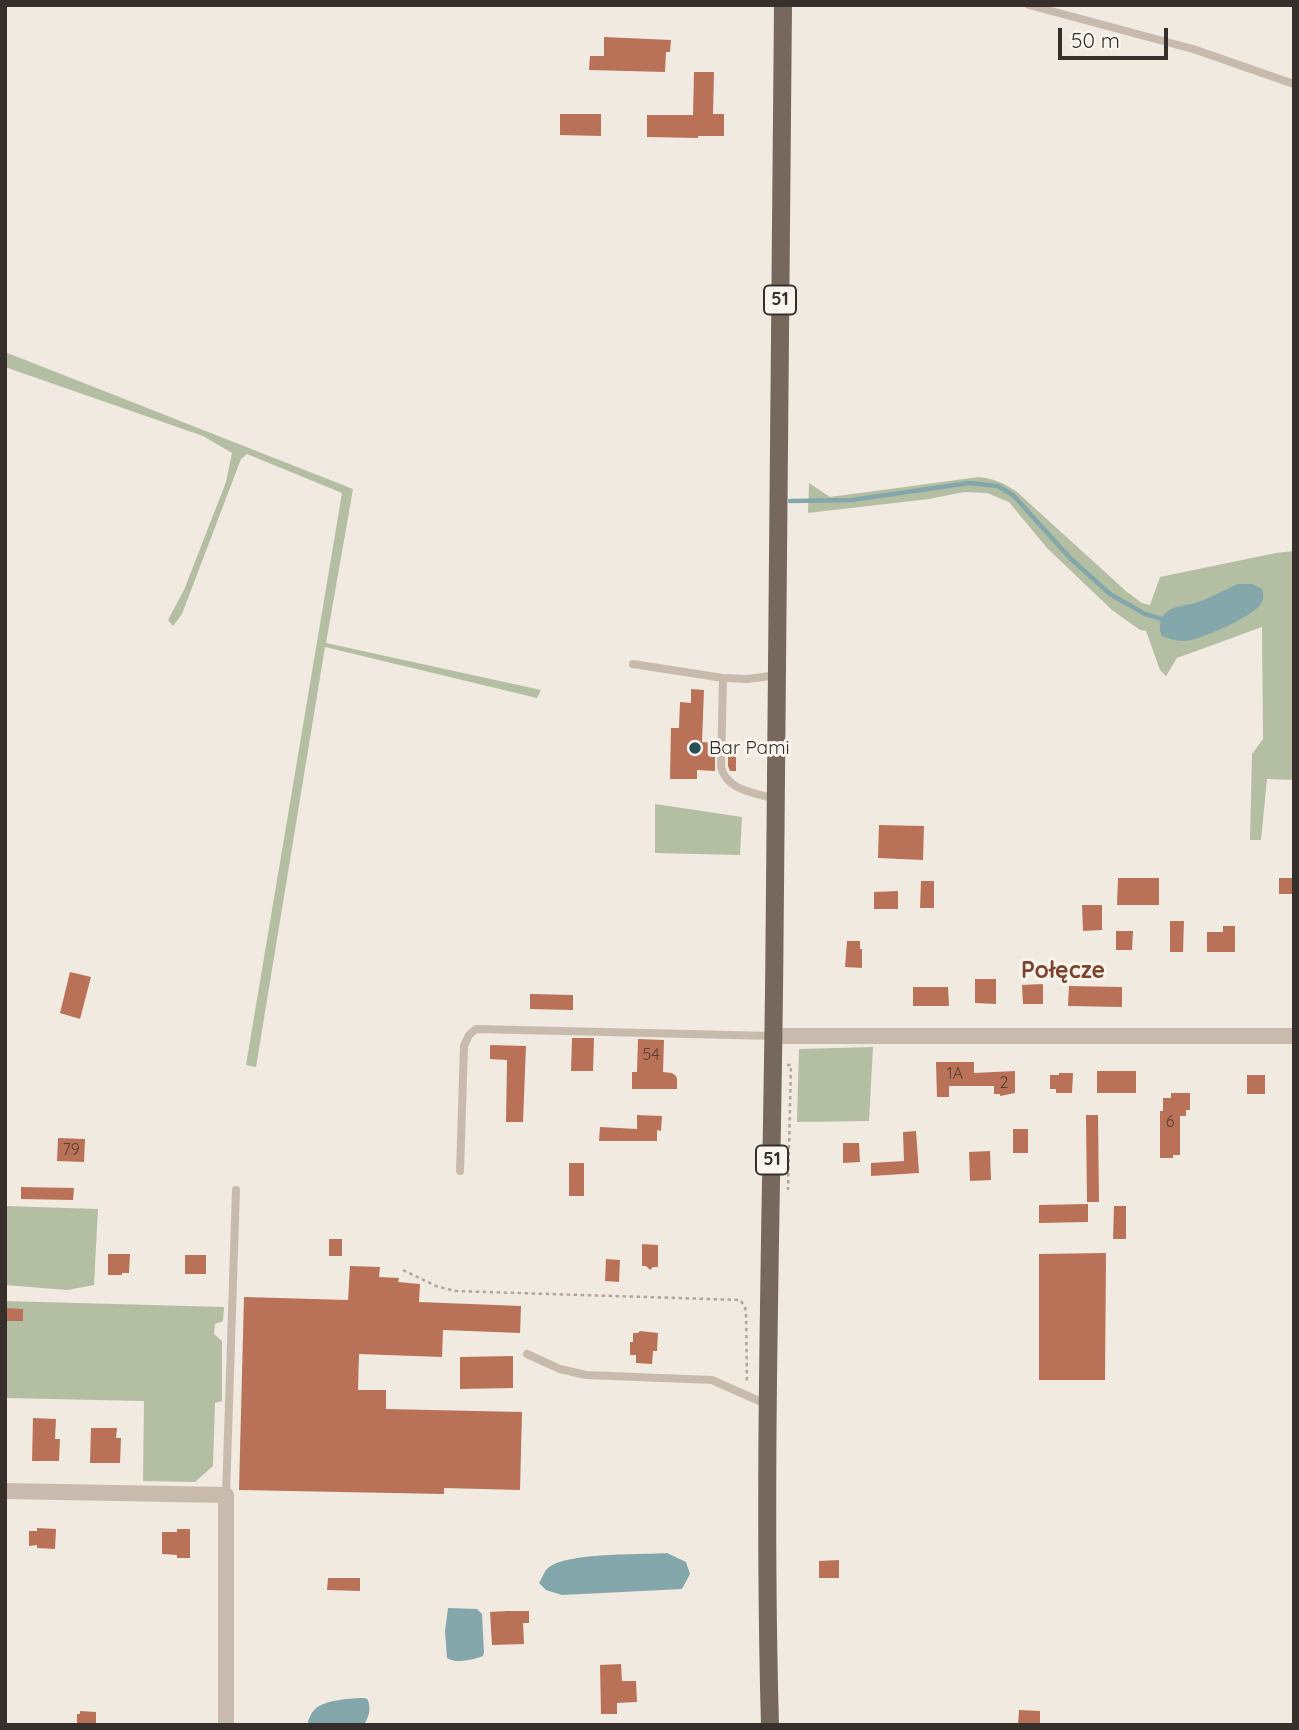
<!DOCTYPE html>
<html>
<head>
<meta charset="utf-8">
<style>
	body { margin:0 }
	#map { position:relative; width:1299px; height:1730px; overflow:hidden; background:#f1eae1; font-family:Quicksand,sans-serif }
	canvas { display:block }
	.frame { position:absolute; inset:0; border:7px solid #372f2b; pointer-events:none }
	.scale { position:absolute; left:1058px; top:28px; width:110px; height:32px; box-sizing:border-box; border:4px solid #372f2b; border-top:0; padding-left:9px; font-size:21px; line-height:24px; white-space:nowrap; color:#372f2b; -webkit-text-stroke:5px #f9f4ed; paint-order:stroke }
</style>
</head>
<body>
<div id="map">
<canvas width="1299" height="1730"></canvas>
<div class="frame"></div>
<div class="scale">50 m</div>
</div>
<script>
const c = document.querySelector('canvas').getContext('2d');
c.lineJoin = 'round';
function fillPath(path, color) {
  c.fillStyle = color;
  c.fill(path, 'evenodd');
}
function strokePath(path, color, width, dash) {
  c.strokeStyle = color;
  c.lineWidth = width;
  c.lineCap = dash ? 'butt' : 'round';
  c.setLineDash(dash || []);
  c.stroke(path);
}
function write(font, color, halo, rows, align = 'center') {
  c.font = font + ' Quicksand,sans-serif';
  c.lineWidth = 6;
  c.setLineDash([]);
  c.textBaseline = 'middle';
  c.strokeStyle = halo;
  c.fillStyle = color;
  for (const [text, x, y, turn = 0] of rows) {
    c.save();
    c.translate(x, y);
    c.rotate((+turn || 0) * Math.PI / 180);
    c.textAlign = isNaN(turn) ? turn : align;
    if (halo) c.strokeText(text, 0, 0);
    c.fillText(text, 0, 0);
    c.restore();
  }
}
const green = new Path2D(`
	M5 352 353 489 326 643 541 690 537 698 325 647 256 1067 246 1065 342 493 247 454 241 459 182 614 173 626 168 620 184 590 226 482 232 453 203 436 5 367Z
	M979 477C995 479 1004 483 1017 492L1127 592 1142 603 1150 605 1160 577 1276 553 1294 551V780L1267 779 1261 840H1250L1252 754 1263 739 1262 627 1177 658 1166 676 1160 670 1146 631 1140 630 1112 610 1047 548 1009 502 987 493 964 492 929 499 808 513 809 483 830 497Z
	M655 804 742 817 740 855 655 853Z
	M873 1047 869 1121 797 1122 799 1049Z
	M5 1206 98 1209 94 1285 67 1290 5 1285Z
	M5 1301 224 1307 223 1321 215 1324 214 1334 222 1341V1401L215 1403 213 1466 195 1482 143 1481 144 1401 5 1398Z`);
const water = new Path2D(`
	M1237 584H1252L1262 589C1264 596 1264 600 1260 605 1251 617 1199 641 1184 641 1177 641 1169 639 1162 636 1158 628 1159 617 1168 611 1175 606 1187 605 1195 603 1210 598 1223 591 1237 584Z
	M667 1553 686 1562 690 1574 682 1589 562 1595 546 1590 539 1583C542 1579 544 1571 548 1568 567 1552 640 1555 667 1553Z
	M448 1608 477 1609 482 1614 484 1652 483 1656C472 1660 456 1664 447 1658L445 1631Z
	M365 1698 368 1700C371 1710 369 1716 364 1725H307C309 1719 310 1714 315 1709 324 1700 352 1698 365 1698Z`);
const stream = new Path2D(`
	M790 501 852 500 969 483 998 486 1013 495 1070 558 1110 594 1145 614 1162 619`);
const building = new Path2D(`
	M604 37 671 40 670 52H666L665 72 589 70 590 56H604Z
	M694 72H714L713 114H724V136H698V138L647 137V115H693Z
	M560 114H601V136L560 135Z
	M691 689 704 690 702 742 715 743V771L697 770V779H670L671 728H679L680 702 691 703Z
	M728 743H736V771H730L728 766Z
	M879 825 924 826 923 860 878 858Z
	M1118 878H1159V905H1117Z
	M1279 878H1294V894H1279Z
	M921 881H934V908H920Z
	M898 891V909H874V892Z
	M1082 905H1102V930L1083 931Z
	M1170 921H1184L1183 952H1170Z
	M1223 926H1235V952H1207V932H1223Z
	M1116 931H1133L1132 950H1116Z
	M847 941H860V949H862V968L845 967Z
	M70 972 91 977 80 1019 60 1013Z
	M975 979H996V1004L975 1003Z
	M1043 984V1004H1023L1022 985Z
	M1069 986 1122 987V1007L1068 1006Z
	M913 987H948L949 1006H913Z
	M530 994 573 995V1010L530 1009Z
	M572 1038H594L593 1071H571Z
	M638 1039 664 1040 663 1072 672 1073 676 1076 677 1079V1089H632V1072H637Z
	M490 1045 526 1046 523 1122H506L507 1060 490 1059Z
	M936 1062H974V1073L1015 1071V1093L1000 1096V1094H994V1086H949V1097H937Z
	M1097 1071H1136V1093H1097Z
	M1059 1073H1073L1072 1093H1056V1089H1050V1075H1059Z
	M1247 1075H1265V1094H1247Z
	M1171 1093H1190V1110H1186V1116H1180V1155H1173V1158H1160V1111H1163V1098H1171Z
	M637 1115 662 1116 661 1131 657 1130V1141H599L600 1127 637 1129Z
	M1086 1115H1098L1099 1202H1087Z
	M1013 1129H1028V1153H1013Z
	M916 1131 919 1173 871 1176V1163L904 1161 903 1132Z
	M58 1138 85 1139 84 1162 57 1161Z
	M843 1143H859L860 1162 843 1163Z
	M990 1151 991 1180 970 1181 969 1152Z
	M569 1163H584V1196H569Z
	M21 1187 74 1188 73 1200 21 1199Z
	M1088 1204V1222L1039 1223V1205Z
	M1114 1206H1126V1239H1113Z
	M329 1239H342V1256H329Z
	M642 1244 658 1245V1267H653L650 1270 646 1266H642Z
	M1106 1253 1105 1380H1039V1254Z
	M108 1254H130L129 1273H122V1275H108Z
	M185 1255H206V1274H185Z
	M606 1259 620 1260 619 1282 605 1281Z
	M350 1266 380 1267 379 1277 399 1278 398 1282 420 1284 419 1302 521 1306 520 1333 443 1330 442 1357 359 1354 358 1390H386V1409L522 1412 520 1490 444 1488V1494L239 1490 244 1297 348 1300Z
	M5 1308 23 1309V1321H5Z
	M640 1331 658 1333 657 1351H653L652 1364 636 1363V1355H630V1342H633V1333H638Z
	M513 1356V1388L460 1389V1357Z
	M33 1418 56 1419 55 1439H60L59 1461H32Z
	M91 1428H117L116 1438H121L120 1463H90Z
	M37 1528 56 1529 55 1549 37 1548V1545L29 1546V1531H37Z
	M177 1529H190V1558H177V1555L162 1554V1532H177Z
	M839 1560V1578H819V1561Z
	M328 1578H360V1591L327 1590Z
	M507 1611H529V1623H523L524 1644 492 1645 490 1612Z
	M621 1664 622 1681H636L637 1702 617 1703V1714H601L600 1665Z
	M1019 1710 1040 1711V1725H1018Z
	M80 1711 96 1712V1725H77V1714H80Z`);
const path = new Path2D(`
	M787 1065H791L788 1190
	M403 1270 436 1286 455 1291 740 1300 745 1307 746 1315 747 1383`);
const lane = new Path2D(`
	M1029 5 1193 49 1294 84
	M633 664 723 678
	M776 799C755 793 727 791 721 767L723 678 748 679 777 675
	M460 1171 464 1046 469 1035 476 1029 774 1036
	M527 1354 560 1369 586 1375 712 1380 766 1404
	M226 1495 236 1190`);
const street = new Path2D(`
	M774 1036H1294
	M5 1491 226 1495V1725`);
const primary = new Path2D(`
	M770 1725C763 1480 771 1235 774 990 778 662 780 334 783 5`);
const markers = [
	[695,748,7,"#254f54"]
];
const numberNames = [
	["54",651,1055],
	["1A",955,1074],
	["2",1004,1083],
	["6",1170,1122],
	["79",71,1150]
];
const shields = [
	[780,300,32],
	[772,1160,32]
];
const shieldNames = [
	["51",780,300],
	["51",772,1160]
];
const poiNames = [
	["Bar Pami",709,748]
];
const quarterNames = [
	["Połęcze",1063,971]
];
fillPath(green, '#b4bea2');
fillPath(water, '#83a7ab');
strokePath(stream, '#83a7ab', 4.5);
fillPath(building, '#b97257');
strokePath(path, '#b3a598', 2.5, [3.5, 3.5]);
strokePath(lane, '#c8bbae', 8);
strokePath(street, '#c8bbae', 16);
strokePath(primary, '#77685e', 18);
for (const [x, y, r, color] of markers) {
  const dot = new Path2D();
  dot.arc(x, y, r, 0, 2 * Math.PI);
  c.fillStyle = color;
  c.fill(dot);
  strokePath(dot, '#f9f4ed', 2.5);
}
write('16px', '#584036', null, numberNames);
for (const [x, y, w] of shields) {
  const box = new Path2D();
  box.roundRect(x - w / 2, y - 14.5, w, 29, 5);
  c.fillStyle = '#f9f4ed';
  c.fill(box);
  strokePath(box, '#372f2b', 2);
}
write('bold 18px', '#372f2b', null, shieldNames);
write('19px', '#372f2b', '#f9f4ed', poiNames, 'left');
write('bold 23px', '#7d432d', '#f9f4ed', quarterNames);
</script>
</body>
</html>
